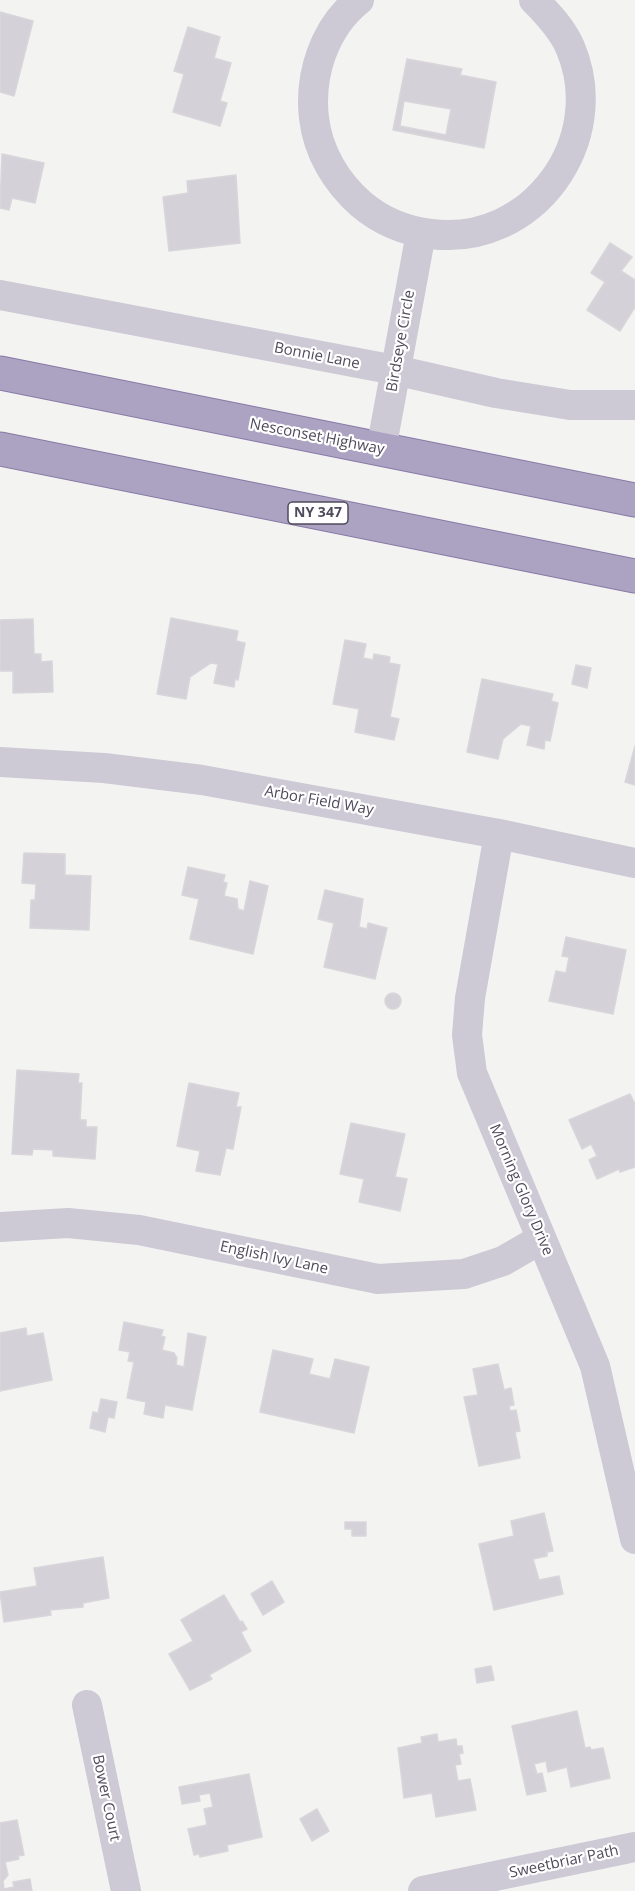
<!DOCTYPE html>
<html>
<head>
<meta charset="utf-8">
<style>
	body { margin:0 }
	canvas { display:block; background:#f3f3f1 }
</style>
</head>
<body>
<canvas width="635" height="1891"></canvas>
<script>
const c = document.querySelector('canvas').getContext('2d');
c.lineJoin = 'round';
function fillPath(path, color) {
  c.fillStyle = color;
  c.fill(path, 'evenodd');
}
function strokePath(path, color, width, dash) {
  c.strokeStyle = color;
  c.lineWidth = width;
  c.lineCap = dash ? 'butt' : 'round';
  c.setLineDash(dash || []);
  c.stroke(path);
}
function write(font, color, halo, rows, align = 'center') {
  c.font = font + ' "Open Sans",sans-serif';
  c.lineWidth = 4.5;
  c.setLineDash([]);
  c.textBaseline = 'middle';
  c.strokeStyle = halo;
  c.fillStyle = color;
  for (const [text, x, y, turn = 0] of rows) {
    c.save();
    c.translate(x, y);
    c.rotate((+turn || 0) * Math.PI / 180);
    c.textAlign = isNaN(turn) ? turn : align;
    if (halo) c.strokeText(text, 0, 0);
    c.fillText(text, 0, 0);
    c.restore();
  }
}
const building = new Path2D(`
	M0 12 33 21 14 96 0 92Z
	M188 27 220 37 214 58 231 63 220 101 227 103 220 126 173 112 184 74 174 71Z
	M407 59 462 69 460 75 496 82 484 148 393 130ZM404 101 451 109 446 135 400 126Z
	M2 154 44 163 35 203 12 198 9 210 0 208Z
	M236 175 240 243 169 251 163 197 188 193 187 181Z
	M610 243 632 257 621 271 635 280V307L620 331 587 310 605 282 591 273Z
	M171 618 238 631 236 641 245 643 238 680 235 679 234 687 214 683 218 664 211 663 190 677 186 699 157 694Z
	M33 619 34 654H41V662L52 661 53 692 13 693V671H0V620Z
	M345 640 366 644 363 658 373 660 374 654 390 657 389 663 400 665 390 717 399 719 394 740 355 732 359 709 333 704Z
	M576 665 591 668 587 688 572 684Z
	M482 679 553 694 551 701 558 703 550 741 545 740 544 749 527 745 531 726 521 724 503 739 498 759 467 752Z
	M635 746V785L625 782Z
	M24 853 65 854V875L91 876 89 930 30 928 31 900H35L36 884 22 883Z
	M188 867 225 875 223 882 227 883 224 896 237 899 238 909 244 911 250 881 268 886 253 954 190 939 199 899 182 895Z
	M325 890 363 899 359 927 367 929 368 923 387 928 375 979 324 967 334 923 318 919Z
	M566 937 626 950 613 1014 549 1001 556 971 566 973 569 957 562 956Z
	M385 1001a8 8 0 1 1 16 0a8 8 0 1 1-16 0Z
	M17 1070 79 1074 78 1083H82L80 1120H86V1127H97L95 1159 53 1156V1150L33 1149 32 1155 12 1154Z
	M189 1083 239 1093 236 1107H241L233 1149 226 1148 220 1175 196 1171 200 1151 177 1146Z
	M630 1094 635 1104V1167L620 1172 619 1169 597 1179 589 1160 597 1156 591 1144 582 1149 569 1120Z
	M351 1123 405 1134 395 1177 407 1179 400 1211 359 1202 364 1179 340 1174Z
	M124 1322 163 1330 161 1336 165 1337 162 1350 174 1353 177 1358 176 1365 184 1367 188 1333 206 1337 192 1410 165 1405 163 1418 144 1414 146 1402 127 1398 134 1362 128 1361 130 1352 119 1350Z
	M26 1328 27 1336 43 1333 52 1380 0 1391V1333Z
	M273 1350 313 1359 309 1374 330 1379 335 1359 369 1367 354 1433 260 1412Z
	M498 1364 504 1390 511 1388 514 1405 509 1406 510 1411 516 1410 520 1431 515 1432 520 1458 479 1466 464 1397 478 1395 473 1369Z
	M101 1399 117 1402 114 1418 108 1417 105 1432 90 1428 93 1412 98 1413Z
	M544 1513 553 1551 547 1552V1556L533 1559 539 1580 559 1576 563 1594 494 1610 479 1544 514 1536 511 1521Z
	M345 1522H366V1536H352V1529H345Z
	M103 1557 109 1598 83 1603V1607L50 1610 51 1615 4 1622 0 1592 37 1586 34 1568Z
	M272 1581 284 1602 263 1615 251 1594Z
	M224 1595 240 1622 242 1621 247 1629 241 1632 251 1651 209 1675 212 1679 190 1690 169 1654 193 1641 181 1620Z
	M491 1666 494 1680 477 1683 475 1669Z
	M577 1711 585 1748 590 1747 591 1750 603 1748 610 1778 571 1787 567 1767 548 1772 546 1761 534 1764 537 1774 542 1773 546 1791 527 1795 512 1726Z
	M437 1734 438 1742 456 1739 457 1746H462L463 1753 459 1754 461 1764 455 1765 458 1781 470 1779 476 1810 436 1817 432 1793 404 1798 398 1748 422 1743 421 1737Z
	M249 1774 262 1837 227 1845 228 1851 200 1857 199 1854 194 1855 188 1829 207 1825 204 1809 213 1807 210 1793 199 1795 200 1801 182 1804 179 1787Z
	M317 1809 329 1831 312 1841 300 1819Z
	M17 1820 24 1855 18 1856 19 1859 5 1862 8 1875 3 1881 4 1889 14 1887 13 1882 30 1879 32 1891H0V1823Z`);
const minor = new Path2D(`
	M359 0C324 28 309 75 314 118 318 152 336 182 361 204 381 221 406 231 431 234 533 247 610 140 570 47 562 29 548 14 534 0
	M0 295 395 370 496 393 570 405H635
	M381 450 421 233
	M0 762 104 768 202 780 499 834 635 863
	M499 834 470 998 467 1035 472 1073 595 1366 635 1539
	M0 1227 68 1223 139 1230 378 1279 464 1274 503 1261 541 1239
	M87 1705 126 1891
	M423 1891 635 1847`);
const trunk = new Path2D(`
	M0 373 635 500
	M0 449 635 576`);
const shields = [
	[318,513,60]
];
const shieldNames = [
	["NY 347",318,513]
];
const streetNames = [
	["Birdseye Circle",401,341,-80],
	["Bonnie Lane",317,356,11],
	["Nesconset Highway",317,437,11],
	["Arbor Field Way",319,801,10],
	["Morning Glory Drive",521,1190,67],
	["English Ivy Lane",274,1258,12],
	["Bower Court",106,1798,78],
	["Sweetbriar Path",564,1862,-12]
];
fillPath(building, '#d4d1d8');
strokePath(building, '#d9d6db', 1.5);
strokePath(trunk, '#897aa5', 35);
strokePath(minor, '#cdcad6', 30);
strokePath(trunk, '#aca2c2', 33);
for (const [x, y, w] of shields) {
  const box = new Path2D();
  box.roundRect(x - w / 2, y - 11, w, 22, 4.5);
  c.fillStyle = '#fff';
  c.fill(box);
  strokePath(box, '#504b5c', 1.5);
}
write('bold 14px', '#504b5c', null, shieldNames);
write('15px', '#504b5c', '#fff', streetNames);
</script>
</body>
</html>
